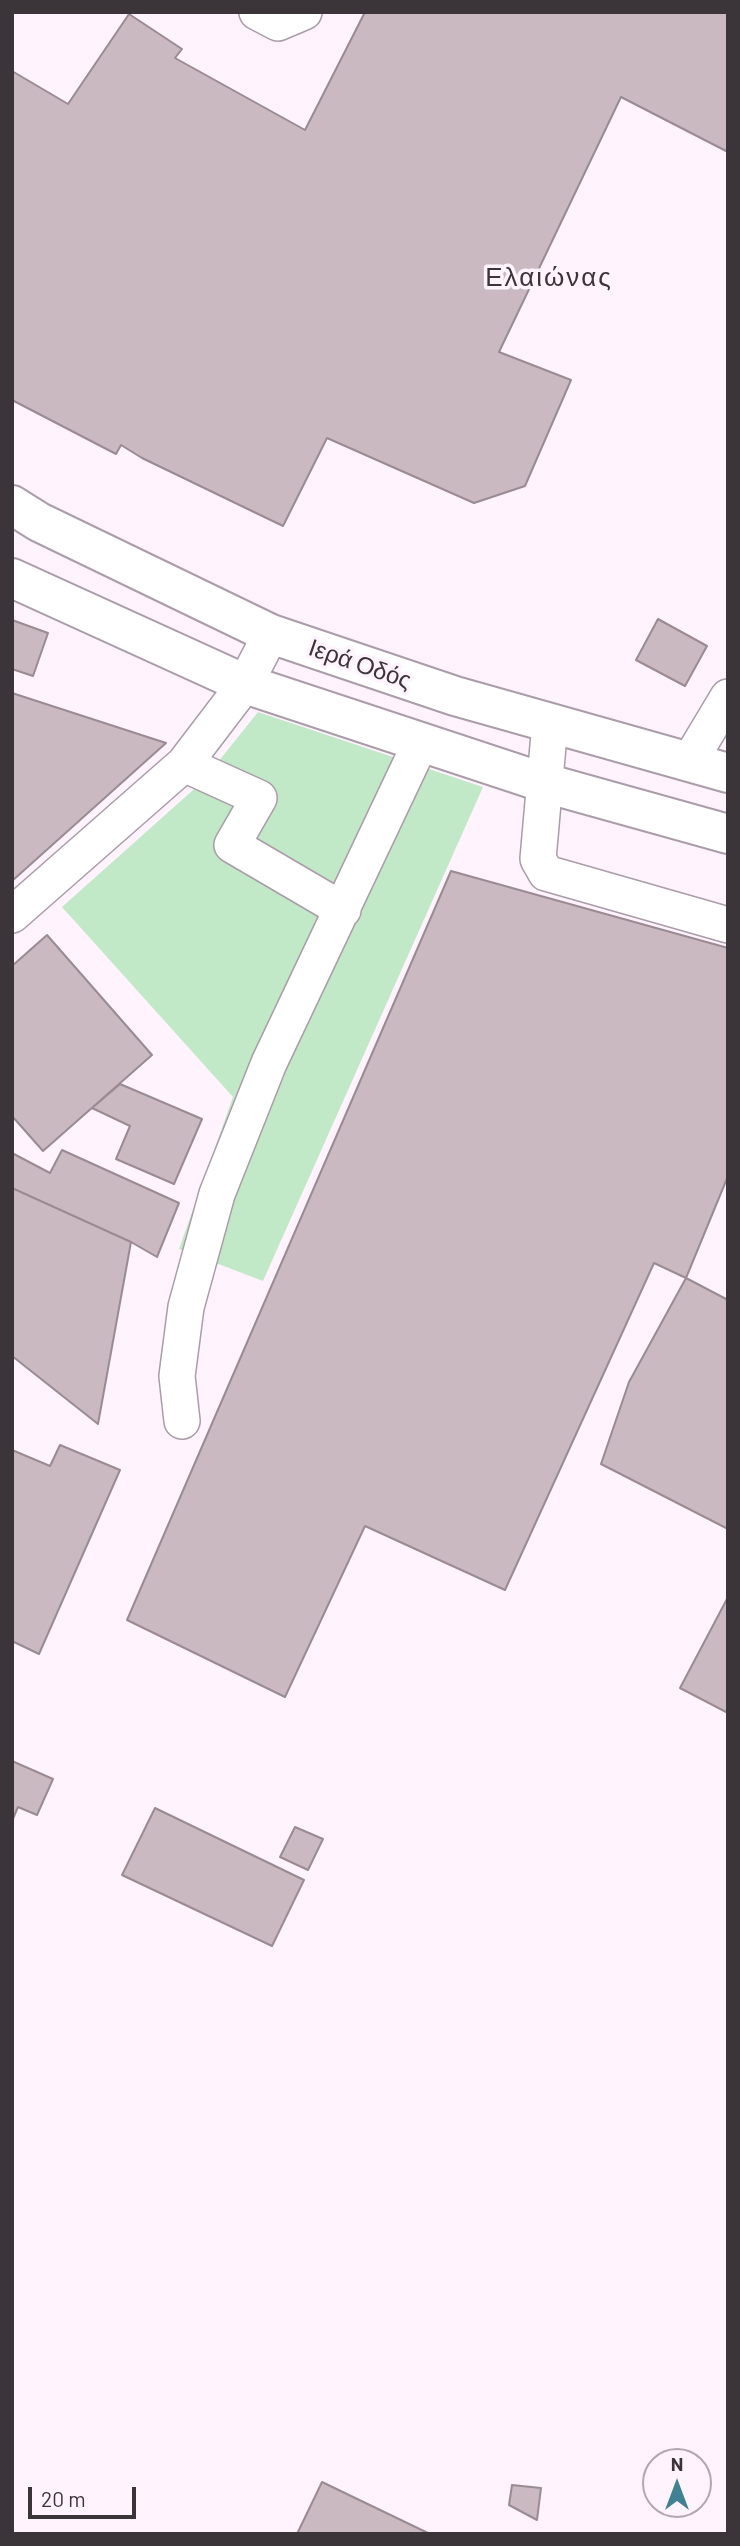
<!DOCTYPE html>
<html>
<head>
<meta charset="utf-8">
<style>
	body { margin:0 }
	#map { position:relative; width:740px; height:2546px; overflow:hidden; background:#fff3fe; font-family:Barlow,sans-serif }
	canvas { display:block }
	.frame { position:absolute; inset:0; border:14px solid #3b353a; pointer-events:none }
	.north { position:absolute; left:642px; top:2448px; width:70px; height:70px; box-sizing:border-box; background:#fff3fe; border:2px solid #b1a7b0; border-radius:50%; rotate:0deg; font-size:19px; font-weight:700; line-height:28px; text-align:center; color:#3b353a }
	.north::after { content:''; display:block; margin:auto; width:24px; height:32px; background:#408193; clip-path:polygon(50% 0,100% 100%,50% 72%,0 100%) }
	.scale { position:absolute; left:28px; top:2487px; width:108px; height:32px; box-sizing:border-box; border:4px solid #3b353a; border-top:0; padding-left:9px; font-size:21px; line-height:24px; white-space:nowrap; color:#3b353a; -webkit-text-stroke:5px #fff3fe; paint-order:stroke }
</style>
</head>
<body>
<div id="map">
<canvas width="740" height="2546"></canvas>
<div class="frame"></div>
<div class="north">N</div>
<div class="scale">20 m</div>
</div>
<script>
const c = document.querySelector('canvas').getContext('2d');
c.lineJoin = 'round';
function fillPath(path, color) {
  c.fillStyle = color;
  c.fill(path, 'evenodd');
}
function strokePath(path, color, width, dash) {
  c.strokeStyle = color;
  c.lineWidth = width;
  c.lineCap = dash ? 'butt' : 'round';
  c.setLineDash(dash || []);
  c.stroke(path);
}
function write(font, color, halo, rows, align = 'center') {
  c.font = font + ' Barlow,sans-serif';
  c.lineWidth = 7;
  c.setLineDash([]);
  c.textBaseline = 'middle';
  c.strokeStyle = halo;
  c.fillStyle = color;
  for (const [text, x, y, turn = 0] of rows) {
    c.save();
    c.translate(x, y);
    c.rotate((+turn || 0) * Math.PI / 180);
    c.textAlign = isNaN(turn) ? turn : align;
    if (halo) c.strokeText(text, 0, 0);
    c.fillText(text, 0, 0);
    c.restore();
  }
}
const green = new Path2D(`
	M258 712 483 787 263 1281 179 1249 233 1097 62 907 202 782Z`);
const building = new Path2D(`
	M365 12H728V152L621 97 499 352 571 380 525 486 474 503 327 438 283 526 142 458 121 445 116 454 12 400V71L68 104 129 14 182 49 175 58 305 130Z
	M658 619 707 646 685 686 636 660Z
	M12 620 48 633 33 676 12 669Z
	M12 693 166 743 12 881Z
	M451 871 728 948V1176L686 1278 654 1263 505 1590 365 1526 285 1697 127 1620Z
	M47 935 152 1055 43 1151 12 1116V966Z
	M120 1084 202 1119 174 1184 116 1159 130 1126 92 1108Z
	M62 1150 179 1203 157 1257 131 1242 12 1188V1153L50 1173Z
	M12 1188 131 1242 98 1424 12 1356Z
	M686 1278 728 1300V1529L601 1464 629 1382Z
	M60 1445 120 1470 39 1654 14 1642 12 1645V1450L50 1466Z
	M728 1597V1713L680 1688Z
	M12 1761 53 1779 37 1815 18 1807 12 1821Z
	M155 1808 304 1880 272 1946 122 1875Z
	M295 1827 323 1839 308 1870 280 1857Z
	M322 2482 430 2534H297Z
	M512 2485 541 2488 537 2520 509 2505Z`);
const minor = new Path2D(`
	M257 12 278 23 304 12
	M550 723 538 859 546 873 728 925
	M689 762 728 697
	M184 764 259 798 232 845 343 910
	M12 915 184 764 245 684 271 634
	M182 1421 177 1376 186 1307 217 1194 269 1063 420 744`);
const major = new Path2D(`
	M12 505 39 522 271 634 455 696 728 773
	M12 578 245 684 545 783 728 834`);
const streetNames = [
	["Ιερά Οδός",360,664,19]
];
const neighbourhoodNames = [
	["Ελαιώνας",549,277]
];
fillPath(green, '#c1e8c7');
fillPath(building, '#cbb9c1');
strokePath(building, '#9b8a92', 2);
strokePath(minor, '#aa9ca8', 38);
strokePath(major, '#aa9ca8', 42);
strokePath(minor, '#fff', 35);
strokePath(major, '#fff', 38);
write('24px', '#3b353a', '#fff3fe', streetNames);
c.letterSpacing = '2px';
write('26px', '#3b353a', '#fff3fe', neighbourhoodNames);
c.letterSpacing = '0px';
</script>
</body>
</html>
